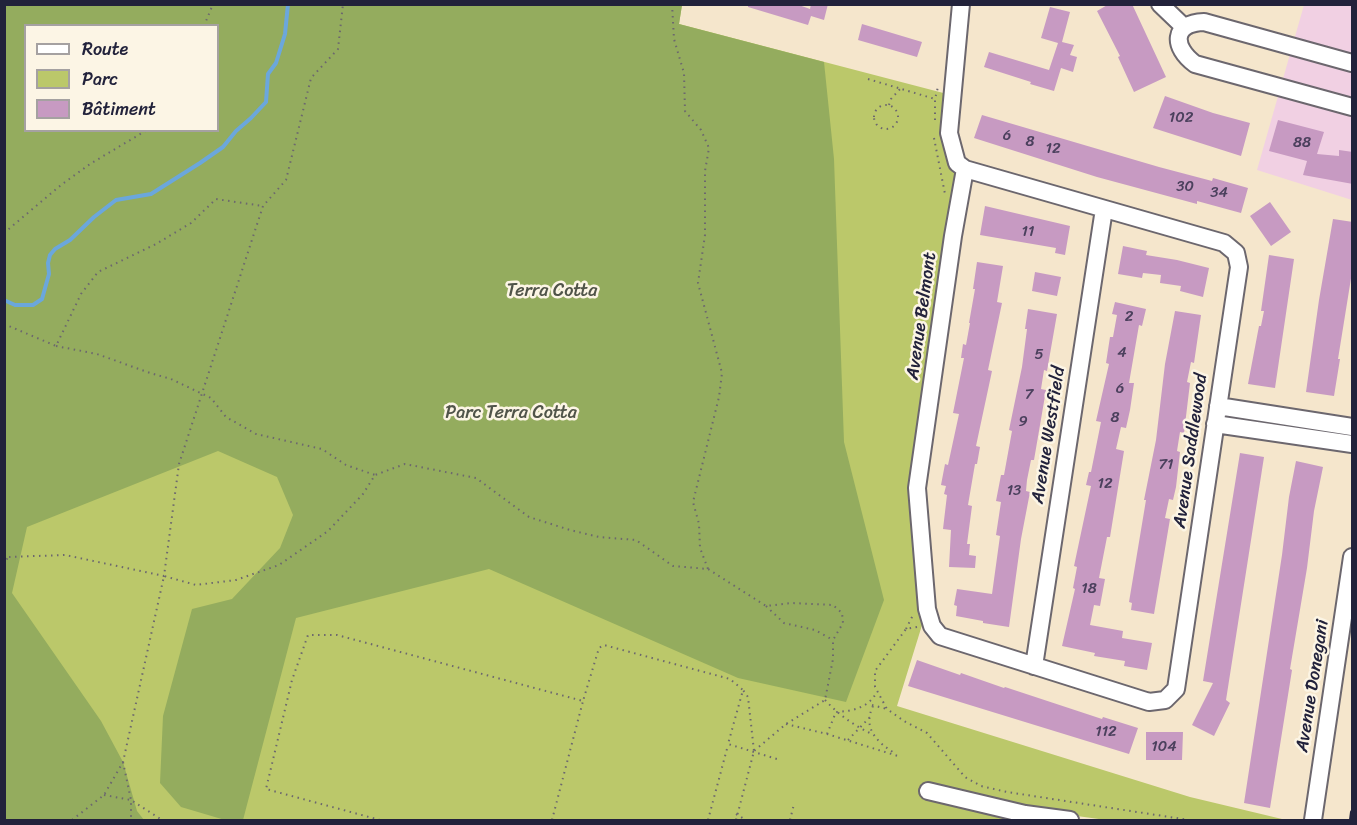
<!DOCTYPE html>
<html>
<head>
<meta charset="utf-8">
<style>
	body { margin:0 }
	#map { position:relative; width:1357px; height:825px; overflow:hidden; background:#f5e6cc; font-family:Sriracha,sans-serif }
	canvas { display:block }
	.frame { position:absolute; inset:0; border:6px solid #22223b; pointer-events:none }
	.legend { position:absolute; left:24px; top:24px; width:195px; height:108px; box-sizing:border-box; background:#fcf5e5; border:2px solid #a5a1a1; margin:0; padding:8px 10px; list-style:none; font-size:18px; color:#22223b }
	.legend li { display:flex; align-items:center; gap:12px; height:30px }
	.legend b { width:30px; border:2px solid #a5a1a1 }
</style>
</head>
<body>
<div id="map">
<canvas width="1357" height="825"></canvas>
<div class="frame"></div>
<ul class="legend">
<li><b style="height:8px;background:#fff"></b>Route</li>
<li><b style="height:16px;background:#bbc86a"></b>Parc</li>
<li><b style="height:16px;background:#c79ac2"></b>Bâtiment</li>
</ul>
</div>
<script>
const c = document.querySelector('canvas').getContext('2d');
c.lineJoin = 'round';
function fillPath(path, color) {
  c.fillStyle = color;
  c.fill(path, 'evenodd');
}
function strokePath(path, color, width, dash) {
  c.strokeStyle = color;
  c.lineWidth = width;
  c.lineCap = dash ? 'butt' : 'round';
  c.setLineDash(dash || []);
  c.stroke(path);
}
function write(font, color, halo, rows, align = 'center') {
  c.font = font + ' Sriracha,sans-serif';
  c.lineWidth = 5;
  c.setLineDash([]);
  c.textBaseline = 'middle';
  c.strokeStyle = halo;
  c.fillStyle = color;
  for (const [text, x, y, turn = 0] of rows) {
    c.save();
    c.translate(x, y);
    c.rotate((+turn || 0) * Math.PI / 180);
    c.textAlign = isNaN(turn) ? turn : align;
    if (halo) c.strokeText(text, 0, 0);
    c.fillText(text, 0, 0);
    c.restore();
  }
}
const built = new Path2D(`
	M1304 5H1352V200L1257 170Z`);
const green = new Path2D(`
	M5 4 682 5 679 24 951 95 949 133 965 169 917 488 927 609 897 706 1190 797 1282 819 1281 820H1106L1012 807 1009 820H5ZM26 26H218V130H26Z`);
const forest = new Path2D(`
	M5 4 682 5 679 24 824 62 834 159 844 442 884 600 846 702 738 678 489 569 296 618 243 820H225L181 807 160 783 163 716 192 609 232 599 280 548 293 515 277 477 218 451 27 527 12 593 101 721 123 762 137 811 144 820H5ZM26 26H218V130H26Z`);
const stream = new Path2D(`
	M4 300 15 305H33L42 299 49 274 48 263 50 255 55 249 70 240 94 217 116 200 151 194 200 163 223 147 236 131 251 118 266 102 268 74 276 63 285 34 288 4`);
const building = new Path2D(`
	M748 4H796L810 9 811 4H828L824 20 811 16 808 25 748 7Z
	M1109 4H1132L1166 77 1134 92 1118 57 1120 56 1097 11Z
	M1050 7 1070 12 1062 42 1074 45 1070 55 1077 57 1073 72 1061 68 1054 91 1030 84 1031 82 984 67 989 52 1049 70 1058 43 1041 38Z
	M862 24 922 42 917 57 858 40Z
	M1165 96 1213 113 1250 123 1241 156 1153 128Z
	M982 115 1159 167 1212 181 1213 178 1248 188 1241 213 1197 201V204L1097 177 974 138Z
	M1278 120 1324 132 1317 154 1339 156V150L1353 152V184L1303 175 1307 161 1269 151Z
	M1270 202 1291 232 1271 246 1250 216Z
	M985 206 1070 226 1065 255 1055 253 1056 248 980 235Z
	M1333 219 1353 222V266L1338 359H1340L1334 396 1306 392 1319 300Z
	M1123 246 1147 251 1146 255 1177 260 1209 268 1203 297 1180 291 1181 286 1160 283 1161 275 1143 273 1142 278 1118 274Z
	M1269 255 1294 259 1275 388 1248 384 1259 326H1261L1264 311H1261Z
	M977 262 1003 266 997 302 1002 303 988 370 992 371 976 446 980 447 977 464H975L968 505 972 506 967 544H970L969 555 976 556 975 568 949 567 951 530 943 529 947 495 944 494 946 486 941 485 945 464 948 465 959 414 953 413 964 358H961L963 344 966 345 970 323H969L975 289H973Z
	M1035 272 1061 277 1057 296 1032 291Z
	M1115 302 1146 309 1142 326 1139 325 1129 383H1134L1130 410 1126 428 1121 427 1116 449 1124 451 1110 537H1107L1099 578 1105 579 1100 606 1094 605 1090 625 1123 631 1122 638 1152 643 1147 670 1124 666 1125 661 1094 656 1095 653 1062 646 1075 589 1073 588 1077 567 1074 566 1091 486 1086 485 1089 472H1091L1101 422 1096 421 1109 364 1106 363 1110 337H1113L1117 315 1112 314Z
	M1028 309 1057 314 1047 371 1044 370 1041 389 1046 390 1034 460H1031L1027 480 1026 491 1030 492 1021 539 1009 627 983 623V621L956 616 957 606 954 605 957 589 992 594 1000 536 996 535 1001 502 996 501 1001 475H1004L1012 431 1009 430 1022 367 1027 329H1025Z
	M1175 311 1201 315 1194 363 1191 362 1187 382 1190 383 1184 433 1180 432 1177 451 1180 452 1176 487 1173 500 1169 499 1165 518 1170 519 1154 614 1131 610 1132 603 1129 602 1146 500H1144L1156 440 1165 364Z
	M1240 453 1264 457 1226 700 1230 703 1214 736 1192 725 1213 683 1203 681Z
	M1296 461 1323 467 1314 511 1307 568 1290 669 1292 670 1270 808 1244 803 1282 555 1289 497Z
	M917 660 960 675 961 673 1004 688 1005 687 1102 719 1103 717 1138 728 1129 754 908 686Z
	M1146 732H1183L1182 760H1146Z`);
const path = new Path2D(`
	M672 4 674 39 684 73 685 111 701 130 709 148 705 171V235L698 283 722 373 719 397 693 502 699 524 700 548 708 569
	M204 26 213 4
	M868 79 935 99
	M874 117a12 12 0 1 1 24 0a12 12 0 1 1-24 0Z
	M889 105 891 99 900 89
	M935 120V99L938 87
	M934 138 945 194
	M4 233 61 185 90 164 147 130
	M4 324 56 346 81 294 98 272 156 244 191 223 216 199 263 206
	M56 346 97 354 150 373 171 379 211 398 226 417 256 434 322 449 346 465 375 475
	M4 554 8 557 65 555 164 576 179 464 263 206 286 180 311 78 338 49 343 4
	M4 565 8 557
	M766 606 784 623 815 630 833 640
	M917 627 906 629 875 671V687L887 709 904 721 927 733 965 777 981 786 1007 792 1189 820
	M906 629 913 615
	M825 700C838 714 853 725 870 733
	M872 705 887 709
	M873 706C862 729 878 743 896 754
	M786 724 827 734 898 756
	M827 734 836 712C853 711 868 708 877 692
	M848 740 870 717
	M123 762 131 800V820
	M104 795 131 800 162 820
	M736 814 746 820
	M72 820 104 795 123 762 164 576 196 585 236 580 279 565 328 531 363 494 375 475 405 464 476 478 529 517 570 530 599 537 636 540 673 566 708 569 766 606 792 603 833 605 842 613 843 623 833 640V659L825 700 786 724 754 751
	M380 820 266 789 292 680 308 635H337L583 701 599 648 604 645 730 679 743 690 728 744 777 759
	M552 820 583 701
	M708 820 728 745
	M736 820 754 751 748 697 743 690
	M790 820 794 804`);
const minor = new Path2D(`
	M961 4 949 133 957 163 965 169 953 236 917 488 927 609 932 626 940 636 1149 702 1165 700 1176 689 1239 267 1236 253 1224 243 965 169
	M1160 4 1184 27
	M1352 63 1204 22C1172 23 1172 47 1195 64L1352 107
	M1218 406 1352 427
	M1215 424 1352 444
	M1034 666 1104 209
	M928 791 1025 814 1070 820
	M1313 820 1352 557`);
const rail = new Path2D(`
	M1351 820 1352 812`);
const numberNames = [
	["102",1181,118],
	["6",1007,136],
	["8",1030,142],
	["88",1302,143],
	["12",1053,149],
	["30",1185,187],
	["34",1219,193],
	["11",1028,232],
	["2",1129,317],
	["4",1122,353],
	["5",1039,355],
	["6",1120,389],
	["7",1029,395],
	["8",1115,418],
	["9",1023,422],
	["71",1166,465],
	["12",1105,484],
	["13",1014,491],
	["18",1089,589],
	["112",1106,732],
	["104",1164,747]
];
const parkNames = [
	["Terra Cotta",552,291],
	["Parc Terra Cotta",511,413]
];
const streetNames = [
	["Avenue Belmont",922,316,-82],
	["Avenue Westfield",1049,435,-81],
	["Avenue Saddlewood",1191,451,-82],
	["Avenue Donegani",1313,686,-81]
];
fillPath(built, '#f1d0e3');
fillPath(green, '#bbc86a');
fillPath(forest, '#94ac5e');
strokePath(stream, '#6ba7dc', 4);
fillPath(building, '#c79ac2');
strokePath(minor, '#6c676e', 20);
strokePath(path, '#6c676e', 2, [1.5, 4.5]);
strokePath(minor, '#fff', 16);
strokePath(rail, '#22223b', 4);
write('15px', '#4b405d', null, numberNames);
write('18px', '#505449', '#fcf5e5', parkNames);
write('18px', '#22223b', '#fcf5e5', streetNames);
</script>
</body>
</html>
